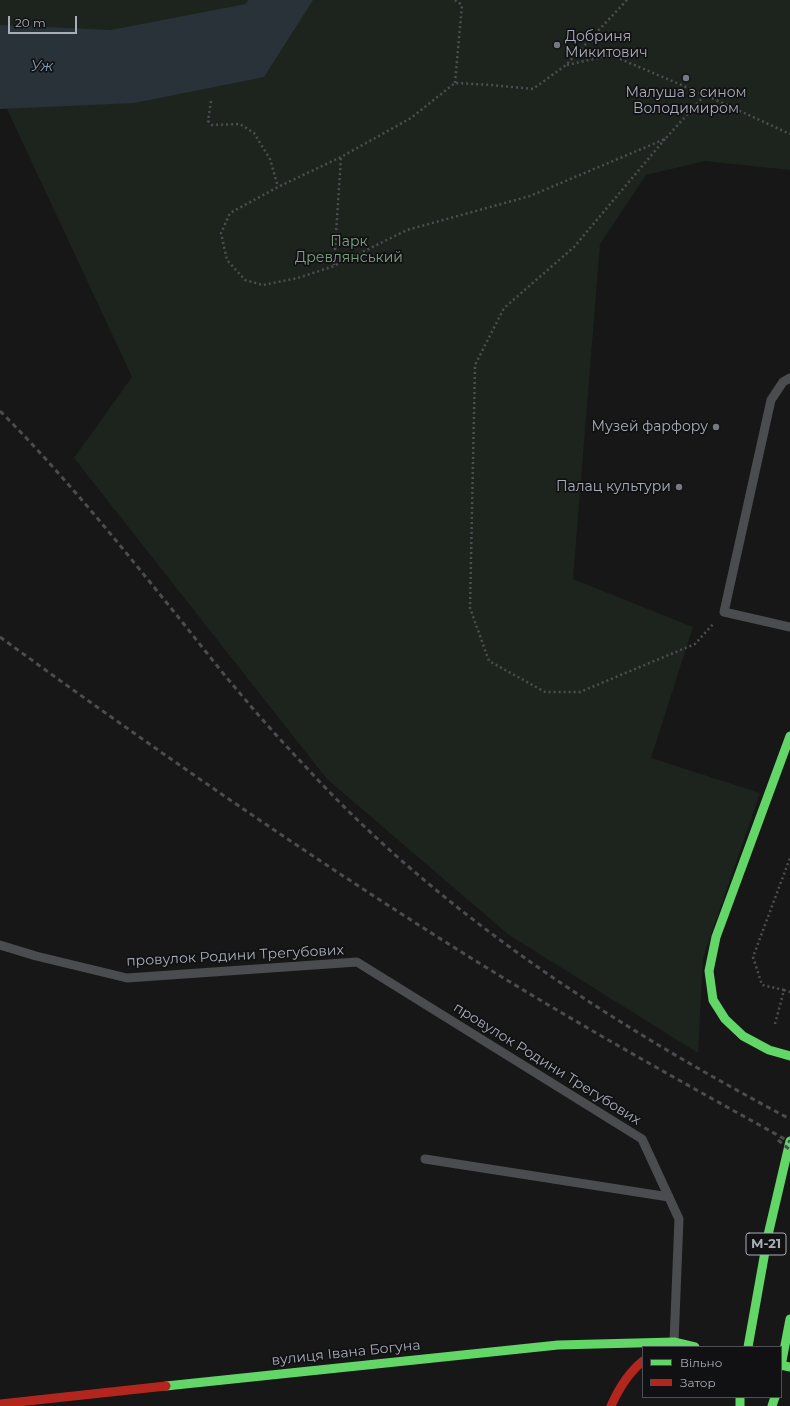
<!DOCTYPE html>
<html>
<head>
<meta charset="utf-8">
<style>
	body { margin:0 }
	#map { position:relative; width:790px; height:1406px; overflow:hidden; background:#171717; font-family:Montserrat,sans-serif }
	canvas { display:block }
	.legend { position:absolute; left:642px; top:1346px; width:140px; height:52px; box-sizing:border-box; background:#111113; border:1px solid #4d4f55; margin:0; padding:5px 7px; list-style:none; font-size:12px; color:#a8adb8 }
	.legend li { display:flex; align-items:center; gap:8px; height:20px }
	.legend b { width:20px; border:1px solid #4d4f55 }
	.scale { position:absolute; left:8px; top:16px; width:69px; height:18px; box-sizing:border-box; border:2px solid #a8adb8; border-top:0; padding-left:5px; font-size:12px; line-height:14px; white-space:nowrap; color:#a8adb8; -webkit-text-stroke:3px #111113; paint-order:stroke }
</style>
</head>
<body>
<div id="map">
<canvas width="790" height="1406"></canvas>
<ul class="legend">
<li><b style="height:5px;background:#63d668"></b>Вільно</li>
<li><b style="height:5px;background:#b3261e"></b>Затор</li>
</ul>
<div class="scale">20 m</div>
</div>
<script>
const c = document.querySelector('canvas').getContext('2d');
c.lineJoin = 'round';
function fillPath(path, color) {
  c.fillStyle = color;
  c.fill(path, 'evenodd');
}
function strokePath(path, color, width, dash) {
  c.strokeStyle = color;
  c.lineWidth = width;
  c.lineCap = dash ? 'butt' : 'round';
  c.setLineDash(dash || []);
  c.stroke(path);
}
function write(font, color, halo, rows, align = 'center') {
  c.font = font + ' Montserrat,sans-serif';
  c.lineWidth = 3.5;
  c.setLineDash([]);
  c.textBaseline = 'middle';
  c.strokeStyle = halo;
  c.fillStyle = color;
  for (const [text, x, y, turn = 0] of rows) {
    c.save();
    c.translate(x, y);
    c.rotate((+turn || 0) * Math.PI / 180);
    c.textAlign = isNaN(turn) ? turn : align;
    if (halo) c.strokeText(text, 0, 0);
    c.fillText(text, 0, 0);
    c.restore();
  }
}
const green = new Path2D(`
	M0 0H790V170L705 161 646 175 600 244 573 579 693 627 651 758 760 793 703 958 698 1053 509 935 327 779 74 458 132 377 0 94Z`);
const water = new Path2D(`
	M248 0H313L264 77 134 103 0 109V25L111 30 246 4Z`);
const path = new Path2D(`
	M627 0 566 65 533 89 491 85 455 83 411 118 341 157 278 187 230 213 221 233 227 260 245 280 263 285 298 278 334 266 407 230 530 196 665 139 705 95
	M567 65 611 55 705 95 790 134
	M455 83 462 5 455 0
	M211 101 208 121 212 125 240 124 254 133 270 159 278 187
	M665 139 574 247 504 308 475 365 470 608 489 661 545 692H580L695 644 714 623
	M334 265 341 157
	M784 990 762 985 753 957 790 858
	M775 1024 784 990 790 992`);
const lane = new Path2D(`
	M790 378 783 382 771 400 724 612 790 627
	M0 945 36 956 127 978 357 962 642 1139 679 1219 674 1342
	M425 1159 669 1197`);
const fast = new Path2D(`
	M790 736 716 937 709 971 713 1000 725 1019 743 1036 769 1050 790 1056
	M748 1347 768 1235 790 1141
	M781 1366 790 1319
	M166 1386 558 1345 674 1342 695 1347
	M740 1397V1406
	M772 1406 775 1397`);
const jam = new Path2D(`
	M0 1404 166 1386
	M611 1406C619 1388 628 1373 643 1361`);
const rail = new Path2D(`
	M0 411C66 477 124 550 183 623 203 648 223 674 244 698 263 721 284 744 305 766 441 915 613 1025 790 1119
	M0 637C151 747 305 854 463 953 570 1020 680 1081 790 1142
	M778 1140 790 1150`);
const fastBridge = new Path2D(`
	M781 1365 790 1367`);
const markers = [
	[557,45,4,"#757880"],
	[686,78,4,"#757880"],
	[716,427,4,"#757880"],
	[679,487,4,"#757880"]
];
const shields = [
	[766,1244,40]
];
const shieldNames = [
	["М-21",766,1244]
];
const poiNames = [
	["Добриня",565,37,"left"],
	["Микитович",565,53,"left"],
	["Малуша з сином",686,93,"center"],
	["Володимиром",686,109,"center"],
	["Музей фарфору",708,427],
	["Палац культури",671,487]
];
const parkNames = [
	["Парк",349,242],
	["Древлянський",349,258]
];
const streetNames = [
	["провулок Родини Трегубових",235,956,-3],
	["провулок Родини Трегубових",547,1064,32],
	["вулиця Івана Богуна",346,1353,-6]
];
const waterNames = [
	["Уж",42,67]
];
fillPath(green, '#1d241e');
fillPath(water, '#2a3239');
strokePath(path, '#4d4e52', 2.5, [2, 3]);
strokePath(lane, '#4b4c50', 9);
strokePath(fast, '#63d668', 9);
strokePath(jam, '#b3261e', 9);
strokePath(rail, '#4b4c4f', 3, [5, 4]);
strokePath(fastBridge, '#63d668', 9);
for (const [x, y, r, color] of markers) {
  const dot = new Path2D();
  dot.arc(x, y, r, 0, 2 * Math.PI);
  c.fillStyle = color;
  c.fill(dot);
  strokePath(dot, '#111113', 1.5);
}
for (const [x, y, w] of shields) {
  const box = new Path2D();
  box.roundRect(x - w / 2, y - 11, w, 22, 3);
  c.fillStyle = '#111113';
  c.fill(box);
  strokePath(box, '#a8adb8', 1);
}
write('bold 13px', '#a8adb8', null, shieldNames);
write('14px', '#a8adb8', '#111113', poiNames, 'right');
write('14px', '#7fa381', '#111113', parkNames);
write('14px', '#a8adb8', '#111113', streetNames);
write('italic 15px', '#7f9bb3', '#111113', waterNames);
</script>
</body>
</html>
